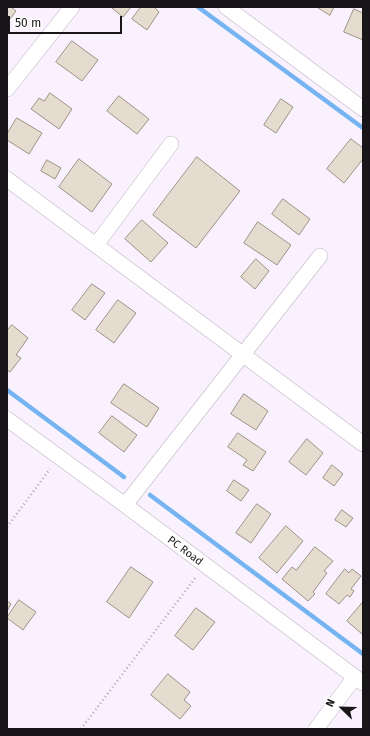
<!DOCTYPE html>
<html>
<head>
<meta charset="utf-8">
<style>
	body { margin:0 }
	#map { position:relative; width:370px; height:736px; overflow:hidden; background:#faf1fe; font-family:"Fira Sans",sans-serif }
	canvas { display:block }
	.frame { position:absolute; inset:0; border:8px solid #19161a; pointer-events:none }
	.north { position:absolute; left:322px; top:688px; width:40px; height:40px; -webkit-text-stroke:3px #fff; paint-order:stroke; rotate:293deg; font-size:11px; font-weight:700; line-height:16px; text-align:center; color:#19161a }
	.north::after { content:''; display:block; margin:auto; width:14px; height:18px; background:#19161a; clip-path:polygon(50% 0,100% 100%,50% 72%,0 100%) }
	.scale { position:absolute; left:8px; top:16px; width:114px; height:18px; box-sizing:border-box; border:2px solid #19161a; border-top:0; padding-left:5px; font-size:12px; line-height:14px; white-space:nowrap; color:#19161a; -webkit-text-stroke:3px #fff; paint-order:stroke }
</style>
</head>
<body>
<div id="map">
<canvas width="370" height="736"></canvas>
<div class="frame"></div>
<div class="north">N</div>
<div class="scale">50 m</div>
</div>
<script>
const c = document.querySelector('canvas').getContext('2d');
c.lineJoin = 'round';
function strokePath(path, color, width, dash) {
  c.strokeStyle = color;
  c.lineWidth = width;
  c.lineCap = dash ? 'butt' : 'round';
  c.setLineDash(dash || []);
  c.stroke(path);
}
function fillPath(path, color) {
  c.fillStyle = color;
  c.fill(path, 'evenodd');
}
function write(font, color, halo, rows, align = 'center') {
  c.font = font + ' "Fira Sans",sans-serif';
  c.lineWidth = 3;
  c.setLineDash([]);
  c.textBaseline = 'middle';
  c.strokeStyle = halo;
  c.fillStyle = color;
  for (const [text, x, y, turn = 0] of rows) {
    c.save();
    c.translate(x, y);
    c.rotate((+turn || 0) * Math.PI / 180);
    c.textAlign = isNaN(turn) ? turn : align;
    if (halo) c.strokeText(text, 0, 0);
    c.fillText(text, 0, 0);
    c.restore();
  }
}
const stream = new Path2D(`
	M198 7 363 128
	M7 390 124 477
	M150 495 363 654`);
const building = new Path2D(`
	M7 7H11L16 11 10 19 7 17Z
	M113 7H131L123 17 112 8Z
	M141 7H154L159 12 147 30 132 19Z
	M317 7H334L330 15Z
	M354 9 363 13V40L344 32Z
	M72 41 98 60 82 81 56 62Z
	M50 93 72 109 59 129 31 109 39 98 44 101Z
	M119 96 149 119 137 134 107 111Z
	M281 99 293 107 276 133 264 125Z
	M17 118 42 133 29 154 7 140V134Z
	M351 139 363 148V159L344 183 327 169Z
	M197 157 240 191 196 248 153 215Z
	M79 159 112 184 92 212 59 187Z
	M47 160 61 168 55 179 41 171Z
	M283 199 310 219 299 235 272 214Z
	M142 220 168 243 151 262 125 239Z
	M258 222 291 245 277 265 244 243Z
	M256 259 269 271 255 289 241 277Z
	M92 284 105 293 85 320 72 310Z
	M118 300 136 313 114 343 96 330Z
	M12 325 28 338 16 355 21 358 10 372 7 370V331Z
	M124 384 159 408 147 427 111 403Z
	M244 394 268 411 256 430 231 414Z
	M112 416 137 435 124 452 99 433Z
	M238 433 266 452 253 471 243 465 247 460 228 447Z
	M307 439 323 453 306 475 289 462Z
	M332 465 343 474 334 486 323 478Z
	M234 480 249 490 241 501 227 491Z
	M257 504 271 514 251 543 236 533Z
	M342 510 353 518 346 527 335 520Z
	M286 526 303 541 277 573 259 558Z
	M315 547 333 561 324 571 327 573 313 592 315 594 308 601 282 579 292 567 296 570Z
	M131 567 153 582 129 618 107 602Z
	M345 569 349 573 352 569 361 576 351 589 354 591 350 597 347 595 339 604 326 594Z
	M19 600 36 612 23 630 7 618Z
	M7 601 11 604 7 611Z
	M363 602V634H362L347 621Z
	M196 608 215 622 193 650 175 636Z
	M168 674 190 692 184 700 191 706 180 719 151 695Z`);
const path = new Path2D(`
	M7 527 50 469
	M81 729 196 577`);
const minor = new Path2D(`
	M226 7 363 109
	M7 89 72 7
	M7 179 363 444
	M96 245 171 144
	M7 419 125 505 363 683
	M125 505 320 256
	M316 729 355 677`);
const streetNames = [
	["PC Road",185,551,37]
];
strokePath(stream, '#75b4f1', 4.5);
fillPath(building, '#e5dbce');
strokePath(building, '#9b9286', 1);
strokePath(minor, '#beb5c2', 16);
strokePath(path, '#afa8b2', 2.5, [1, 3]);
strokePath(minor, '#fff', 15);
write('11px', '#19161a', '#fff', streetNames);
</script>
</body>
</html>
